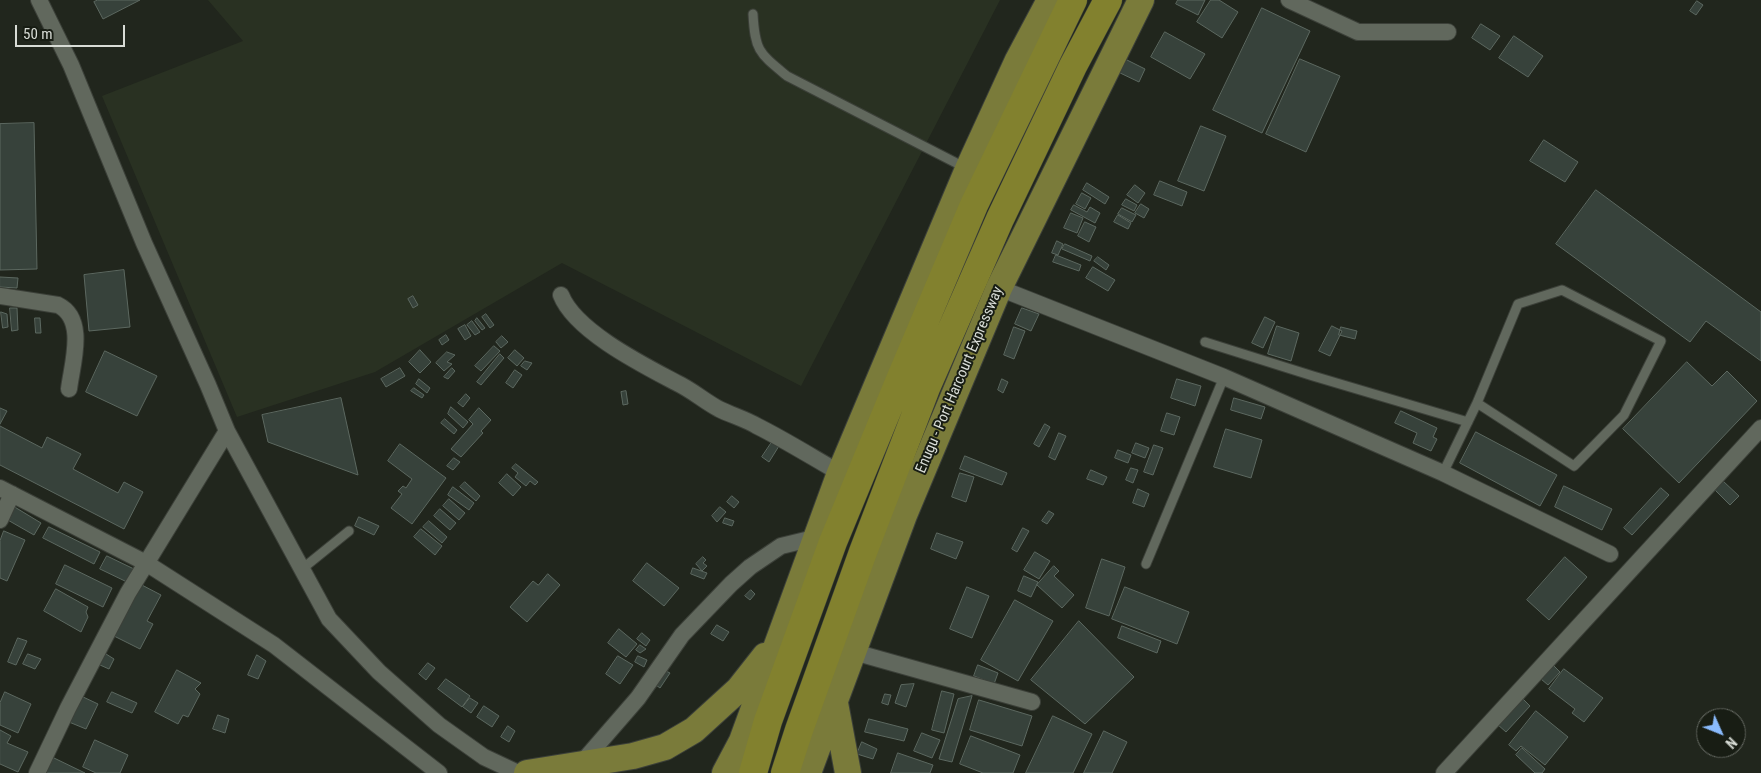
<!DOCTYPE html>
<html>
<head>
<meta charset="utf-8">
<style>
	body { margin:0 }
	#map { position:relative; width:1761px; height:773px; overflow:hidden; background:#21261d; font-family:"Roboto Condensed",sans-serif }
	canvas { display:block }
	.north { position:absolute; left:1696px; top:708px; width:50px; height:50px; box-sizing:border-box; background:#181d14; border:1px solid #656962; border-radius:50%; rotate:134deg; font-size:14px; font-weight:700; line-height:20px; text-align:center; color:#d8dcd6 }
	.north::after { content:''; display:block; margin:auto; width:18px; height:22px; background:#89bafc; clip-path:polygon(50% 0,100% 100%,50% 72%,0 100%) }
	.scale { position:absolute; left:15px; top:25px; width:110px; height:22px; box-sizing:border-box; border:2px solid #d8dcd6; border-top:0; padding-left:6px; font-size:15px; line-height:18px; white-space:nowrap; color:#d8dcd6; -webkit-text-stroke:4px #181d14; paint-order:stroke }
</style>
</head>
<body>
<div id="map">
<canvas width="1761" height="773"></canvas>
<div class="north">N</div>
<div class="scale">50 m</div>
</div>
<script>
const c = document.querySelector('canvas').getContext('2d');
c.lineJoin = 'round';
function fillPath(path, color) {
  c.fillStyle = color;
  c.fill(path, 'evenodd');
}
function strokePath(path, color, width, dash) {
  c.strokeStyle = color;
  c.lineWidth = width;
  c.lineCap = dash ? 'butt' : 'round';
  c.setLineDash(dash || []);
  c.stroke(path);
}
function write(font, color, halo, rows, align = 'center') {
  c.font = font + ' "Roboto Condensed",sans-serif';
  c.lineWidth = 4;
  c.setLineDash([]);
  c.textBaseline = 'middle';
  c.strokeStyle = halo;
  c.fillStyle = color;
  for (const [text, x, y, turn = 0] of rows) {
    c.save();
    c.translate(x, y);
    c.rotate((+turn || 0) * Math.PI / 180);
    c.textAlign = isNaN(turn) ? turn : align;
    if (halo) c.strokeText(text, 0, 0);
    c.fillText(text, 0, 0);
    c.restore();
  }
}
const built = new Path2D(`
	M208 0H1000L801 386 562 263 375 372 237 417 102 96 243 41Z`);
const building = new Path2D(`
	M98 0H140L103 19 94 2Z
	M1178 0H1205L1198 15 1176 4Z
	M1211 0H1219L1238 12 1222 38 1197 22Z
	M1697 1 1703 5 1696 15 1690 11Z
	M1262 8 1310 31 1262 133 1213 110Z
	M1481 24 1500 36 1490 50 1472 38Z
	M1165 32 1205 54 1190 79 1151 57Z
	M1514 36 1543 56 1528 77 1499 58Z
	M1123 58 1145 69 1139 82 1116 71Z
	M1300 59 1340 76 1306 152 1266 134Z
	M34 123 37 269 0 270V124Z
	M1201 126 1226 136 1204 191 1178 181Z
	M1544 140 1578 162 1565 182 1530 161Z
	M1160 181 1187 192 1182 206 1154 195Z
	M1087 183 1109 197 1105 204 1083 190Z
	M1135 185 1145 193 1138 203 1127 195Z
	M1596 190 1761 312V361L1706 321 1690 342 1556 244Z
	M1082 193 1091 198 1085 209 1076 204Z
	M1126 199 1137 205 1134 211 1122 205Z
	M1141 204 1149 209 1144 218 1135 213Z
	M1074 205 1087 212 1090 207 1100 213 1095 223 1071 210Z
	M1122 208 1136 215 1132 222 1118 214Z
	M1071 213 1083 218 1077 233 1064 228Z
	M1118 215 1131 223 1128 229 1114 222Z
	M1085 222 1096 227 1089 242 1078 236Z
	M1057 241 1063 244 1058 255 1052 253Z
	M1065 244 1092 256 1090 261 1062 249Z
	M1056 255 1081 265 1079 271 1053 262Z
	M1098 257 1109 265 1106 270 1094 261Z
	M1093 267 1115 280 1108 291 1086 278Z
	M124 270 130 327 89 331 84 275Z
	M0 277 18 278 17 288 0 287Z
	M413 296 418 305 413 308 408 299Z
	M10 308H17L18 330 12 331Z
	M1022 308 1039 314 1031 331 1015 324Z
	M1 312 7 314 8 327 3 328Z
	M486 314 494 325 490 328 482 317Z
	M1265 317 1275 322 1263 348 1252 343Z
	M35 318H40L41 333H36Z
	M477 318 485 328 482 330 475 321Z
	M472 321 480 332 475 335 467 325Z
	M465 325 471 336 465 340 458 329Z
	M1277 326 1299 333 1291 361 1268 354Z
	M1332 326 1342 331 1330 356 1319 351Z
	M1014 327 1025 331 1014 359 1004 355Z
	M1341 327 1357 331 1355 339 1339 335Z
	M446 335 449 340 442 345 439 340Z
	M502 336 508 342 501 348 496 342Z
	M494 346 500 351 481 371 475 366Z
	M420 350 431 362 420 373 409 362Z
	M515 350 524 358 517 366 508 358Z
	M105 351 157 376 137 416 86 392Z
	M447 352 455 355 447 362 452 364 444 371 436 363Z
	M500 354 504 358 481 385 477 382Z
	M525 361 532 363 527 370 521 366Z
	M1687 362 1712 386 1727 371 1757 401 1679 483 1623 429Z
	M400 368 405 376 386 387 381 379Z
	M452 368 455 371 448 379 444 377Z
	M515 370 522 375 513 388 506 383Z
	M419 379 430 388 427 393 416 384Z
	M1002 379 1008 382 1003 393 998 390Z
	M1177 379 1201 386 1195 406 1171 398Z
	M414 388 424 395 422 398 411 391Z
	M626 391 628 404 623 405 621 392Z
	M466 394 470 398 463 407 458 403Z
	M341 398 358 475 268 442 262 415Z
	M1234 398 1265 407 1261 419 1231 410Z
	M451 407 468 422 463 428 448 414Z
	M0 408 7 411 0 424Z
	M479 408 491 420 481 431 483 433 461 457 451 449 473 424 469 420Z
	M1401 411 1437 428 1433 437 1437 439 1431 451 1413 443 1417 433 1395 423Z
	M1167 413 1180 417 1174 435 1161 431Z
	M445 419 457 430 454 434 441 423Z
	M1045 424 1050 427 1039 447 1034 444Z
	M0 426 42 448 47 437 81 454 73 469 118 493 124 482 143 492 124 529 0 465Z
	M1226 429 1262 440 1251 478 1214 467Z
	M1476 432 1557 475 1540 506 1460 463Z
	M1059 433 1066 436 1055 460 1049 457Z
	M772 442 779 446 769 462 762 457Z
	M1136 443 1149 448 1145 458 1132 453Z
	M400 444 446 478 412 524 391 508 402 494 398 491 403 486 406 488 412 479 388 461Z
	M1154 445 1163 448 1153 475 1144 472Z
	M1118 450 1131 455 1128 463 1115 458Z
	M965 456 1007 473 1002 485 960 469Z
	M454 458 460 462 453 470 447 466Z
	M516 464 538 482 535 485 530 481 526 486 515 477 518 473 512 468Z
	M1131 468 1138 470 1133 483 1126 480Z
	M1091 470 1107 477 1103 485 1087 479Z
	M960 473 974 477 966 502 952 497Z
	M507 474 521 487 513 496 499 483Z
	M1723 481 1739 496 1730 505 1714 489Z
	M465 482 480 496 476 501 460 487Z
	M1564 486 1612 509 1602 530 1555 507Z
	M453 487 474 503 469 510 448 495Z
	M1661 488 1669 495 1632 535 1624 528Z
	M1138 489 1149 494 1144 507 1133 503Z
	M732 496 739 502 734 508 727 502Z
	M449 499 465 513 459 520 443 506Z
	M13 506 41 523 34 535 6 519Z
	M720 507 726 512 717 522 712 516Z
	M440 509 456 523 450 530 434 516Z
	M1049 511 1054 514 1047 524 1042 521Z
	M359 517 379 526 374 535 355 526Z
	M725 518 734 521 732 526 723 523Z
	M429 521 447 537 442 543 423 527Z
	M49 527 100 552 94 564 43 538Z
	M1023 528 1029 531 1017 552 1012 549Z
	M421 529 442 546 435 555 414 537Z
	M4 531 25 540 7 581 0 578V541Z
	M937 533 963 542 956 559 931 549Z
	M1035 552 1050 561 1039 579 1024 570Z
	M107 556 134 569 127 582 100 569Z
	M703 557 706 560 703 563 707 566 702 571 696 564Z
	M1565 557 1587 577 1549 620 1527 600Z
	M1102 559 1125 567 1109 616 1086 608Z
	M647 563 679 588 664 606 633 581Z
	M65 565 112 588 103 607 56 584Z
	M1054 566 1059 571 1054 576 1074 595 1062 608 1037 585Z
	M693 568 707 573 704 579 691 574Z
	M548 574 560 585 527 622 510 607 533 581 538 585Z
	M1024 576 1038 582 1031 597 1018 591Z
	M138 583 161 595 147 621 153 624 140 649 112 635Z
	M967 587 989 596 972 638 950 629Z
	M1125 587 1189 612 1177 644 1112 619Z
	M56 589 88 607 86 612 88 617 81 632 44 611Z
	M751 590 755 594 750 600 745 596Z
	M1015 600 1053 621 1018 681 981 660Z
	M1079 621 1134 677 1085 724 1031 680Z
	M717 625 729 632 723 641 711 634Z
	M1122 626 1161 641 1157 653 1118 638Z
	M619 629 637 644 626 657 608 643Z
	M642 633 650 640 646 646 637 639Z
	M18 638 27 641 16 665 8 662Z
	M640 645 646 649 640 653 636 650Z
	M28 654 41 659 35 669 23 664Z
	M106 654 114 659 109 669 100 665Z
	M257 655 266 661 258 679 248 675Z
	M618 656 633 665 620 684 606 674Z
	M638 656 647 660 644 667 635 662Z
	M428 663 435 668 426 680 419 674Z
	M978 665 998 673 994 684 974 676Z
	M1553 665 1560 672 1548 685 1541 679Z
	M1564 669 1603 698 1584 722 1572 713 1575 709 1549 689Z
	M177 670 201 683 195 689 200 694 188 717 183 715 178 724 155 712Z
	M666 671 670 673 660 688 656 685Z
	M446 679 470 696 462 707 438 689Z
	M914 684 906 707 895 703 901 685Z
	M942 691 954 694 944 733 932 730Z
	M5 692 31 704 18 733 0 725V703Z
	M112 692 137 703 132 713 107 702Z
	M885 694 891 695 888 705 882 703Z
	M81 696 98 704 86 729 69 722Z
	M972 696 952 762 939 759 958 699Z
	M1521 697 1530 706 1506 732 1497 724Z
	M470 698 478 703 471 713 463 707Z
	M979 700 1032 716 1022 746 970 730Z
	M484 706 499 716 492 727 477 717Z
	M1536 711 1568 737 1545 765 1521 746 1516 751 1509 745Z
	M218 715 229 719 225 733 213 729Z
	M1053 716 1092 734 1073 773H1026Z
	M869 719 908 729 904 741 865 732Z
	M508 726 515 731 509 742 501 737Z
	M0 730 11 736 7 743 28 752 18 772 0 764Z
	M1104 731 1127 742 1112 773H1084Z
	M922 733 940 740 932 758 914 751Z
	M971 736 1020 755 1013 773H983L960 764Z
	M95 740 128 755 120 773H96L83 767Z
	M862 742 877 749 873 759 857 754Z
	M1522 748 1545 769 1542 773H1535L1516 755Z
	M898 753 933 765 930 773H891Z
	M54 758 85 773H46Z`);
const service = new Path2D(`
	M753 14C755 51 759 53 787 76L966 168
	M1205 342 1313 376 1468 422
	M1443 473 1477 403 1518 304 1562 290 1661 341 1624 415 1574 466 1477 403
	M1146 564 1224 377
	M302 569 349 531`);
const minor = new Path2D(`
	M39 0 71 65 144 243 208 385 227 431 329 619 379 672 439 725 484 757 518 773
	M1289 0 1358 32H1448
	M999 288 1224 377 1443 473 1610 554
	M561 295C575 331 643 365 677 383 692 390 704 401 719 409 731 415 745 419 757 426 785 440 812 457 840 473
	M0 296 58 305C87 319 72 364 69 389
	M0 488 146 563 274 645 439 773
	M0 520 12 494
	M854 652 1032 702
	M579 766 638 698 682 635 731 584 750 567 781 546 818 537
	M37 773 68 708 128 593 227 431
	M1444 773 1761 428`);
const primary = new Path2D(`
	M835 703 848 773
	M527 773 633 756 665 747 694 730 739 689 765 656
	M725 773 742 741 840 473 968 169 1018 60 1050 0
	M808 773 904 515 999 288 1141 0`);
const trunk = new Path2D(`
	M753 773 768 721 833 542 899 382 974 205 1073 0
	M785 773 799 730 863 552 926 388 1000 219 1073 66 1108 0`);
const streetNames = [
	["Enugu - Port Harcourt Expressway",960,380,-67]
];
fillPath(built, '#293122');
fillPath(building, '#37423b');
strokePath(building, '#5c6860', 1);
strokePath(service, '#3c4039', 11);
strokePath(minor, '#3c4039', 18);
strokePath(primary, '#3c4039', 28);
strokePath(trunk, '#3c4039', 29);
strokePath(service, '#61685d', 9);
strokePath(minor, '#61685d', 16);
strokePath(primary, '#7a7b3a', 26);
strokePath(trunk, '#82812e', 28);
write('15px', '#d8dcd6', '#181d14', streetNames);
</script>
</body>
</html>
